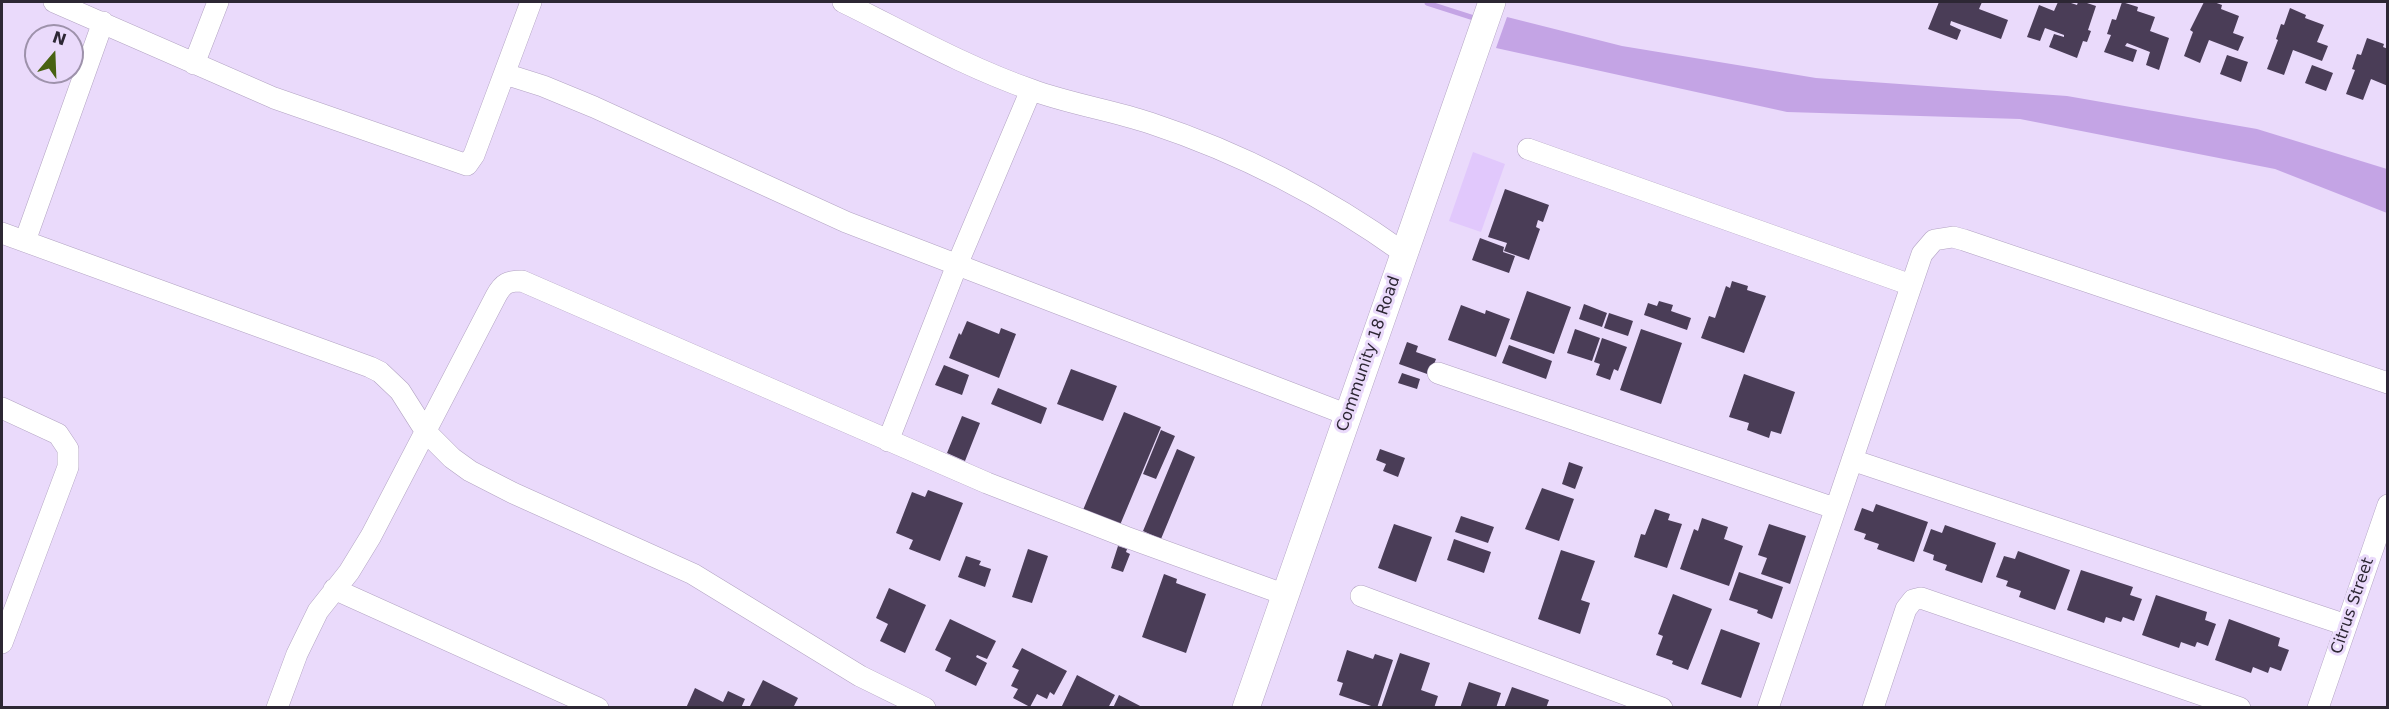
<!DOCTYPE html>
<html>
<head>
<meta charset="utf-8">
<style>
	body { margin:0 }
	#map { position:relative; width:2389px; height:709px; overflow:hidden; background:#eadafb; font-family:"DejaVu Sans",sans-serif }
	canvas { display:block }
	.frame { position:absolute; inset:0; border:3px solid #2d2734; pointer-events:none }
	.north { position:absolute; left:24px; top:24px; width:60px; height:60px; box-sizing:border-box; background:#eadafb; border:2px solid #9e92ab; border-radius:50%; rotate:19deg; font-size:16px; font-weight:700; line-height:24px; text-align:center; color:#2d2734 }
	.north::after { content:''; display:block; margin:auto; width:21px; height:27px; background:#486212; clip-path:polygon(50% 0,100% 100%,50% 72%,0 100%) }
</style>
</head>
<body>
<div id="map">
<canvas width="2389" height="709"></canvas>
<div class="frame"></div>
<div class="north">N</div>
</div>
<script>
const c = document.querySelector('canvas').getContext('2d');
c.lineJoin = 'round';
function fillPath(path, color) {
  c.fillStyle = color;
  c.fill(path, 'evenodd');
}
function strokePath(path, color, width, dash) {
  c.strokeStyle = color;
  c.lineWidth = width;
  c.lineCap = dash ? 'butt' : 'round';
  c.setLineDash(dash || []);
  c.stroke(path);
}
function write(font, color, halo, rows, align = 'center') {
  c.font = font + ' "DejaVu Sans",sans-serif';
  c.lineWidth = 6;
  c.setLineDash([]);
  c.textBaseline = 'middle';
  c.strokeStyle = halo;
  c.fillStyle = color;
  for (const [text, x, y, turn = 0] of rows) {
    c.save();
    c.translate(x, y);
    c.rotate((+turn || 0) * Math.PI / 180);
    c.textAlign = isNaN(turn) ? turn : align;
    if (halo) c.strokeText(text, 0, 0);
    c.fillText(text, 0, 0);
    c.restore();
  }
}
const green = new Path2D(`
	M1473 152 1505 164 1481 232 1449 221Z`);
const water = new Path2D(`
	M1507 17 1622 46 1816 78 2067 96 2257 129 2387 169V213L2275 169 2020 119 1787 112 1496 48Z`);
const stream = new Path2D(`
	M1427 2V3L1477 19`);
const building = new Path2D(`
	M1939 2H1982L1979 9 2008 20 2001 39 1951 21 1950 25 1961 30 1957 40 1928 29Z
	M2058 2H2068L2077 5 2078 2H2084L2096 6 2088 30 2091 31 2087 42 2083 41 2077 58 2049 47 2054 34 2064 37V35L2045 28 2040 41 2027 37 2039 5 2054 11Z
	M2122 2 2138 7 2137 11 2155 17 2150 31 2169 38 2159 70 2146 65 2150 52 2127 43 2125 46 2137 50 2133 62 2104 52 2111 35 2107 34 2112 19 2116 20Z
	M2204 2H2214L2222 5 2221 9 2239 16 2233 33 2244 37 2238 51 2209 40 2200 63 2184 56 2193 32 2190 30Z
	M2290 8 2306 15 2305 18 2324 25 2317 42 2328 46 2322 61 2293 50 2284 75 2267 69 2278 40 2276 39 2281 24 2284 25Z
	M2367 38 2384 44 2383 47 2388 49V86L2371 79 2363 100 2346 94 2355 70 2352 69 2357 54 2361 55Z
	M2227 55 2248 62 2241 82 2220 74Z
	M2312 65 2333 73 2326 91 2305 83Z
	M1505 189 1549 205 1543 222 1538 220 1536 227 1540 229 1529 260 1504 251 1507 243 1488 237Z
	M1480 238 1504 247 1503 252 1515 256 1509 273 1472 260Z
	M1732 281 1748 286 1747 290 1766 296 1744 353 1701 338 1709 316 1715 318 1726 286 1730 288Z
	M1527 291 1571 307 1554 354 1510 339Z
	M1659 301 1673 305 1671 311 1691 318 1687 330 1644 315 1648 303 1657 306Z
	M1584 304 1607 313 1602 327 1579 319Z
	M1461 305 1485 314 1486 310 1510 319 1496 357 1448 340Z
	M1609 313 1633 321 1628 336 1604 328Z
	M967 321 999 334 1001 328 1016 334 999 378 949 358 959 333 961 335Z
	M1575 329 1600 338 1592 361 1567 353Z
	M1641 329 1682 343 1661 404 1620 390Z
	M1602 338 1627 347 1618 371 1614 369 1610 380 1596 375 1600 364 1594 362Z
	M1407 342 1418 346 1416 352 1436 359 1430 375 1399 364Z
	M1509 345 1552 361 1546 379 1502 363Z
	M944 365 969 375 962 395 935 385Z
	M1071 369 1117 386 1103 421 1057 404Z
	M1402 373 1420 379 1417 389 1398 383Z
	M1744 374 1795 392 1781 434 1771 431 1769 438 1747 430 1749 423 1729 417Z
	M998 388 1047 408 1041 424 991 404Z
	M1124 412 1161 427 1120 525 1083 510Z
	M962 416 980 423 965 461 947 453Z
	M1161 430 1175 436 1156 479 1143 474Z
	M1177 449 1195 457 1161 539 1143 531Z
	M1380 449 1405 458 1398 477 1383 471 1386 464 1376 460Z
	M1569 462 1583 467 1575 489 1562 484Z
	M1542 488 1574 499 1559 541 1525 529Z
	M928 490 963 503 940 561 909 549 913 540 896 533 912 492 925 497Z
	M1876 504 1928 522 1914 562 1877 549 1879 544 1864 539 1866 534 1854 530 1862 508 1873 512Z
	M1655 509 1670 514 1668 520 1682 524 1667 568 1634 557 1641 534 1645 535Z
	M1461 516 1494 527 1488 543 1455 532Z
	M1702 518 1728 527 1724 539 1743 546 1729 586 1680 569 1694 529 1698 531Z
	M1394 524 1432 537 1416 582 1378 568Z
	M1769 524 1806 536 1790 584 1761 574 1767 558 1758 555Z
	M1945 525 1996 543 1982 583 1945 570 1947 565 1933 560 1934 555 1923 551 1931 529 1942 533Z
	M1454 539 1491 552 1484 573 1447 560Z
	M1118 546 1127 549 1126 552 1130 554 1123 572 1111 568Z
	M1028 549 1048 556 1032 603 1012 597Z
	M1561 550 1595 561 1581 600 1590 603 1580 634 1538 619Z
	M2018 551 2070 570 2055 610 2019 597 2021 591 2006 586 2008 581 1996 577 2004 556 2015 559Z
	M966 556 981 561 979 565 991 569 985 587 958 577Z
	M2081 570 2133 587 2130 595 2142 599 2134 621 2123 617 2121 622 2106 617 2104 623 2067 610Z
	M1739 572 1783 587 1772 619 1757 613 1758 610 1729 600Z
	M1164 574 1177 579 1176 583 1206 594 1186 653 1142 637Z
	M889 588 926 605 905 653 880 641 888 624 876 618Z
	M1673 594 1712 609 1688 670 1672 664 1673 661 1656 655 1663 636 1658 634Z
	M2156 595 2207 612 2205 620 2216 624 2208 646 2197 642 2195 647 2181 642 2179 648 2142 635Z
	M950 619 996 641 987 659 977 655 976 657 987 663 976 686 945 671 951 658 935 650Z
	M2229 619 2280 638 2278 646 2289 650 2281 671 2270 667 2268 673 2253 667 2251 673 2215 660Z
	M1721 629 1760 643 1741 698 1701 684Z
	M1022 648 1067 671 1054 695 1050 692 1047 699 1037 694 1030 707 1013 698 1018 689 1011 686 1019 670 1012 667Z
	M1347 650 1373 659 1375 654 1393 660 1377 708 1339 695 1343 683 1337 681Z
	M1400 653 1430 663 1421 690 1438 696 1434 708H1381Z
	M1077 675 1115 695 1108 708H1061Z
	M763 680 798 698 793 708H749Z
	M1469 682 1501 693 1496 708H1460Z
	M1512 687 1549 700 1546 708H1504Z
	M695 688 723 702 728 691 745 699 741 708H686Z
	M1119 695 1144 708H1113Z`);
const minor = new Path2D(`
	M54 2 274 98 467 165 474 155 531 2
	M843 2C904 32 966 67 1032 90 1070 104 1111 110 1150 123 1241 153 1326 197 1404 253
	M194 64 218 2
	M505 74 543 86 594 107 846 222 1348 415
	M1528 149 1911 285
	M2 233 370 367 380 372 400 391 426 432 452 458 470 471 513 493 693 574 860 676 925 708
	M25 241 103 22
	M1438 373 1834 508
	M2 408 58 434 68 449V467L2 643
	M888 441 957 265 1031 90
	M1852 460 2346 625
	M334 589 598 708
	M1361 596 1662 708
	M277 708 297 654 318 611 349 572 371 536 496 296C503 283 508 281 522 281L987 483 1126 537 1286 595
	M1768 708 1922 254 1934 240 1953 237 1964 240 2388 383
	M1873 708 1906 609 1913 600 1921 598 2240 708
	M2318 708 2388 505`);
const major = new Path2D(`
	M1246 708 1492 2`);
const streetNames = [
	["Community 18 Road",1369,354,-71],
	["Citrus Street",2353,606,-71]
];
fillPath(green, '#e1c8fc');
fillPath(water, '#c4a4e5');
strokePath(stream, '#c4a4e5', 5);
fillPath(building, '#4a3d57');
strokePath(minor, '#b2a3c2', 22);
strokePath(major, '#b2a3c2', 28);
strokePath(minor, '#fff', 21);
strokePath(major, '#fff', 27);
write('16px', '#2d2734', '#eadafb', streetNames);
</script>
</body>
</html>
